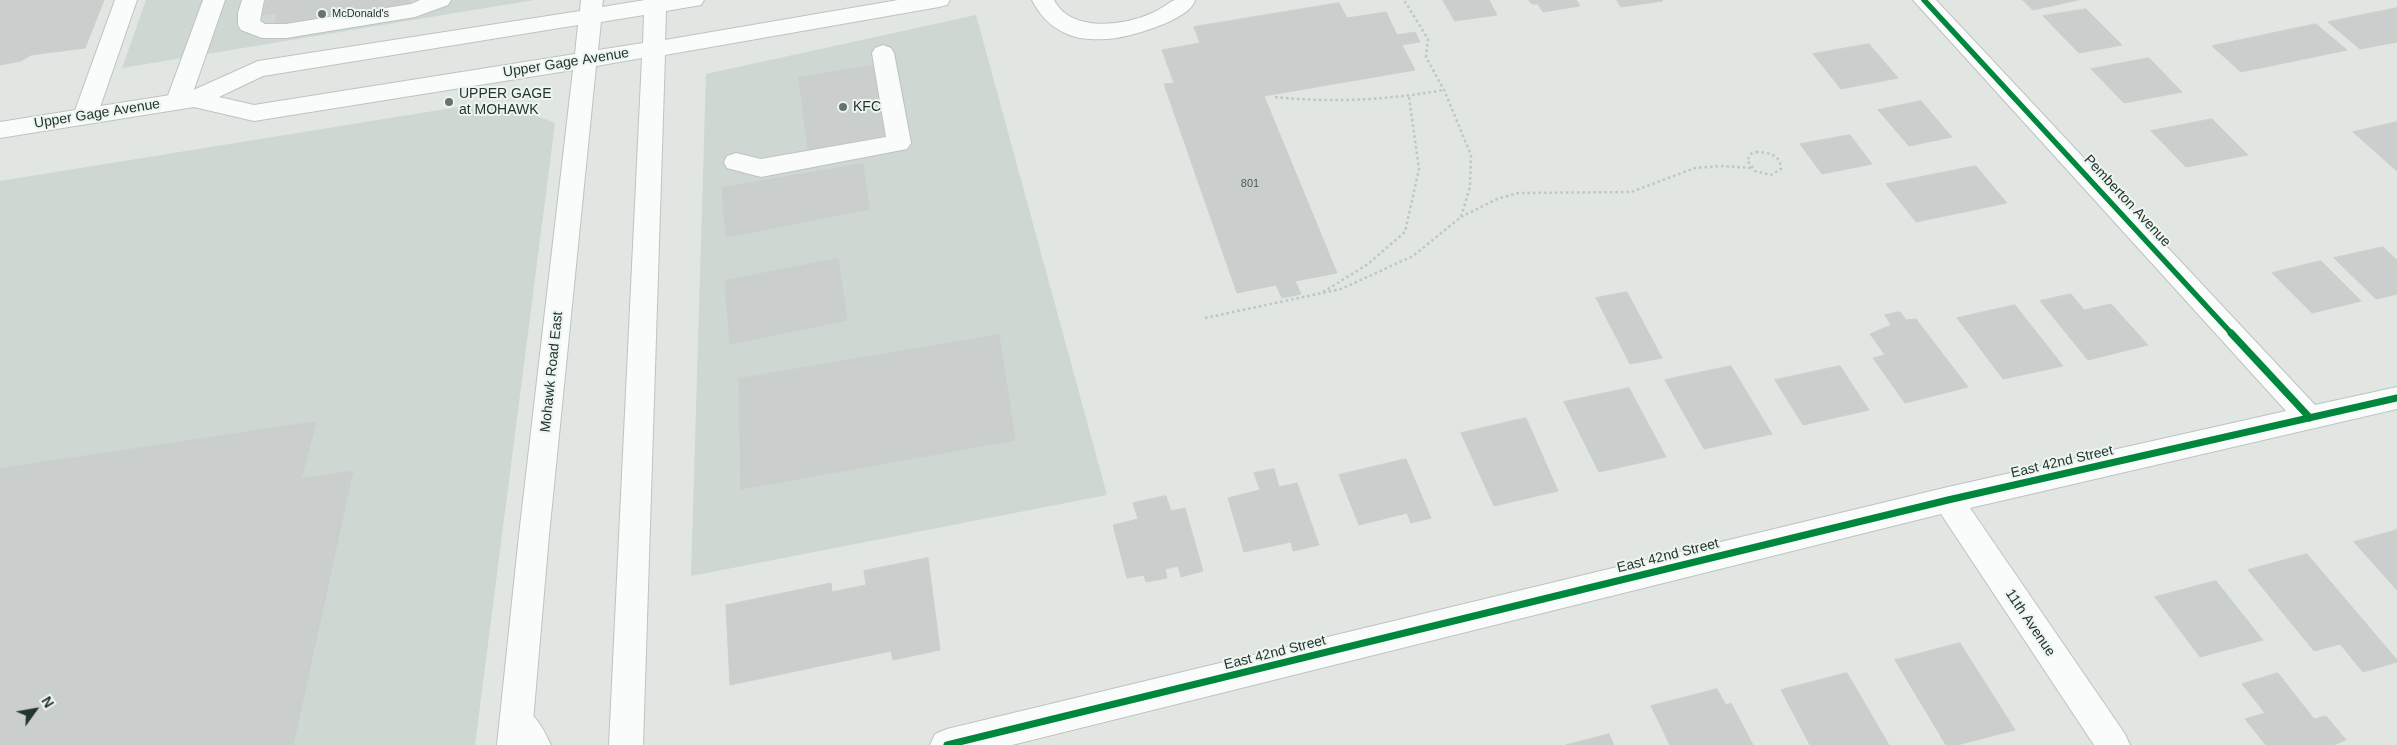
<!DOCTYPE html>
<html>
<head>
<meta charset="utf-8">
<style>
	body { margin:0 }
	#map { position:relative; width:2397px; height:745px; overflow:hidden; background:#e1e6e3; font-family:Arial,sans-serif }
	canvas { display:block }
	.north { position:absolute; left:10px; top:685px; width:50px; height:50px; -webkit-text-stroke:4px #eef5f1; paint-order:stroke; rotate:58deg; font-size:14px; font-weight:700; line-height:20px; text-align:center; color:#22362d }
	.north::after { content:''; display:block; margin:auto; width:18px; height:22px; background:#22362d; clip-path:polygon(50% 0,100% 100%,50% 72%,0 100%) }
</style>
</head>
<body>
<div id="map">
<canvas width="2397" height="745"></canvas>
<div class="north">N</div>
</div>
<script>
const c = document.querySelector('canvas').getContext('2d');
c.lineJoin = 'round';
function fillPath(path, color) {
  c.fillStyle = color;
  c.fill(path, 'evenodd');
}
function strokePath(path, color, width, dash) {
  c.strokeStyle = color;
  c.lineWidth = width;
  c.lineCap = dash ? 'butt' : 'round';
  c.setLineDash(dash || []);
  c.stroke(path);
}
function write(font, color, halo, rows, align = 'center') {
  c.font = font + ' Arial,sans-serif';
  c.lineWidth = 4;
  c.setLineDash([]);
  c.textBaseline = 'middle';
  c.strokeStyle = halo;
  c.fillStyle = color;
  for (const [text, x, y, turn = 0] of rows) {
    c.save();
    c.translate(x, y);
    c.rotate((+turn || 0) * Math.PI / 180);
    c.textAlign = isNaN(turn) ? turn : align;
    if (halo) c.strokeText(text, 0, 0);
    c.fillText(text, 0, 0);
    c.restore();
  }
}
const built = new Path2D(`
	M146 0H534L122 68Z
	M976 15 1107 495 691 576 706 74Z
	M483 103 516 108 555 123 475 745H0V181Z`);
const building = new Path2D(`
	M0 0H104L85 48 31 55 21 61 0 65Z
	M267 0H410L409 5 274 27 277 13 263 15Z
	M1443 0H1489L1497 15 1455 21Z
	M1529 0H1576L1580 6 1543 12 1538 4H1532Z
	M1617 0H1662L1663 1 1621 7Z
	M2023 0H2078L2033 10Z
	M1339 3 1347 18 1386 12 1397 35 1415 32 1420 42 1402 45 1415 70 1264 96 1337 273 1295 281 1301 294 1282 298 1276 285 1237 293 1164 84 1174 83 1162 50 1200 43 1194 27Z
	M2397 8V42L2360 49 2328 22Z
	M2086 9 2122 45 2079 53 2043 16Z
	M2316 24 2347 50 2241 72 2212 46Z
	M1869 44 1898 78 1841 89 1813 54Z
	M2149 58 2182 92 2124 103 2091 69Z
	M876 65 888 135 808 149 799 78Z
	M1921 101 1952 137 1909 146 1878 110Z
	M2212 119 2248 155 2186 167 2151 131Z
	M2397 122V171L2353 132Z
	M1850 135 1872 164 1822 174 1800 144Z
	M863 164 869 209 726 237 722 188Z
	M1976 166 2007 203 1916 222 1886 184Z
	M2383 247 2397 260V294L2376 299 2334 258Z
	M838 259 847 320 730 344 725 281Z
	M2321 261 2361 301 2312 313 2272 273Z
	M1627 292 1662 358 1630 364 1596 298Z
	M2071 294 2084 310 2111 304 2148 345 2088 360 2040 301Z
	M2015 305 2063 366 2003 379 1957 318Z
	M1900 312 1906 320 1916 319 1968 387 1905 403 1873 358 1885 355 1870 334 1891 325 1885 315Z
	M999 335 1015 440 741 489 739 379Z
	M1731 366 1772 434 1704 449 1665 380Z
	M1840 366 1869 410 1803 425 1775 380Z
	M1629 388 1666 457 1599 472 1564 402Z
	M1526 418 1558 491 1494 506 1461 433Z
	M316 422 301 479 353 471 293 745H0V469Z
	M1406 459 1431 518 1411 523 1407 513 1359 525 1339 475Z
	M1274 469 1279 487 1297 483 1319 545 1293 551 1291 542 1244 552 1228 498 1260 490 1254 473Z
	M1166 496 1171 511 1185 508 1203 571 1181 577 1178 566 1165 569 1167 578 1146 582 1144 575 1127 578 1113 525 1138 519 1133 503Z
	M2397 530V590L2354 542Z
	M2307 554 2397 660V662L2363 672 2340 644 2314 651 2248 570Z
	M928 558 940 650 893 660 891 651 730 685 726 605 831 583 832 592 866 585 864 571Z
	M2216 581 2263 640 2200 657 2155 597Z
	M1960 643 2015 730 1957 745H1946L1895 660Z
	M1847 673 1889 745H1810L1781 690Z
	M2278 673 2314 719 2326 716 2346 740 2333 745H2266L2245 719 2265 713 2242 684Z
	M1717 689 1726 705 1731 703 1753 745H1670L1651 706Z
	M1609 734 1614 745H1566Z`);
const path = new Path2D(`
	M1275 97C1332 103 1387 100 1444 90
	M1756 152C1768 152 1781 155 1781 169L1771 175 1755 171 1747 160 1752 153Z
	M1461 217 1497 199 1518 193 1631 192 1695 168 1723 166 1752 168
	M1323 292 1368 264 1405 232 1419 169 1409 97
	M1205 318 1341 289 1413 256 1461 217 1470 187 1471 155 1444 90 1426 57 1428 39 1404 0`);
const lane = new Path2D(`
	M115 0H137L97 116 93 122 85 124 77 122 73 116Z
	M203 0H225L190 101 186 107 178 109 170 107 166 101Z
	M242 0H264L260 21 265 24H286L411 4 420 0H451L448 5 415 17 286 38H262L241 30 238 25V13Z
	M1032 0H1054C1071 33 1124 26 1152 13 1160 10 1169 2 1175 0 1181 0 1189 0 1195 0 1191 20 1125 39 1106 39 1095 40 1078 39 1067 34 1051 27 1040 16 1032 0Z
	M883 45 891 48 894 53 911 143 907 149 761 177 727 168 724 162 727 156 736 153 761 159 886 137 872 53 875 48Z`);
const street = new Path2D(`
	M1913 0H1936L2315 405 2397 387V409L1970 508 2125 734 2130 745H2094L1941 514 1012 745H930L935 734 947 729 1948 487 2286 411Z
	M517 705C535 712 543 728 551 745H514L501 721 505 710Z`);
const secondary = new Path2D(`
	M581 0H603L602 7 645 0H704L701 5 666 11 665 40 898 0H950L947 5 939 7 665 55 643 745H609L642 58 596 66 549 535 531 745H497L519 535 573 70 254 121 194 107 0 138V122L189 92 258 61 580 11ZM644 15 643 43 598 50 601 22ZM578 25 575 54 254 105 219 97 263 76Z`);
const cyclewayFar1 = new Path2D(`
	M1924 0 2232 334`);
const cycleway = new Path2D(`
	M2231 333 2310 418
	M947 745 1948 500 2397 398`);
const markers = [
	[322,14,5,"#65746d"],
	[449,102,5,"#65746d"],
	[843,107,5,"#65746d"]
];
const farPoinames = [
	["McDonald's",332,14]
];
const numberNames = [
	["801",1250,184]
];
const streetNames = [
	["Upper Gage Avenue",566,63,-9],
	["Upper Gage Avenue",97,114,-9],
	["Pemberton Avenue",2127,201,47],
	["Mohawk Road East",552,372,-84],
	["East 42nd Street",2062,462,-13],
	["East 42nd Street",1668,556,-14],
	["11th Avenue",2030,623,56],
	["East 42nd Street",1275,653,-14]
];
const poiNames = [
	["UPPER GAGE",459,94],
	["at MOHAWK",459,110],
	["KFC",853,107]
];
fillPath(built, '#cfd7d2');
fillPath(building, '#cacecc');
strokePath(building, '#cacfcc', 1);
strokePath(lane, '#bec3c0', 2);
strokePath(street, '#bec3c0', 2);
strokePath(secondary, '#bec3c0', 2);
strokePath(path, '#bfc6c3', 2.5, [2.5, 3]);
fillPath(lane, '#fafbfb');
fillPath(street, '#fafbfb');
fillPath(secondary, '#fafbfb');
strokePath(cyclewayFar1, '#00873e', 5.5);
strokePath(cycleway, '#00873e', 7);
for (const [x, y, r, color] of markers) {
  const dot = new Path2D();
  dot.arc(x, y, r, 0, 2 * Math.PI);
  c.fillStyle = color;
  c.fill(dot);
  strokePath(dot, '#eef5f1', 2);
}
write('11px', '#22362d', '#eef5f1', farPoinames, 'left');
write('11px', '#4d5d56', null, numberNames);
write('14px', '#22362d', '#eef5f1', streetNames);
write('14px', '#22362d', '#eef5f1', poiNames, 'left');
</script>
</body>
</html>
